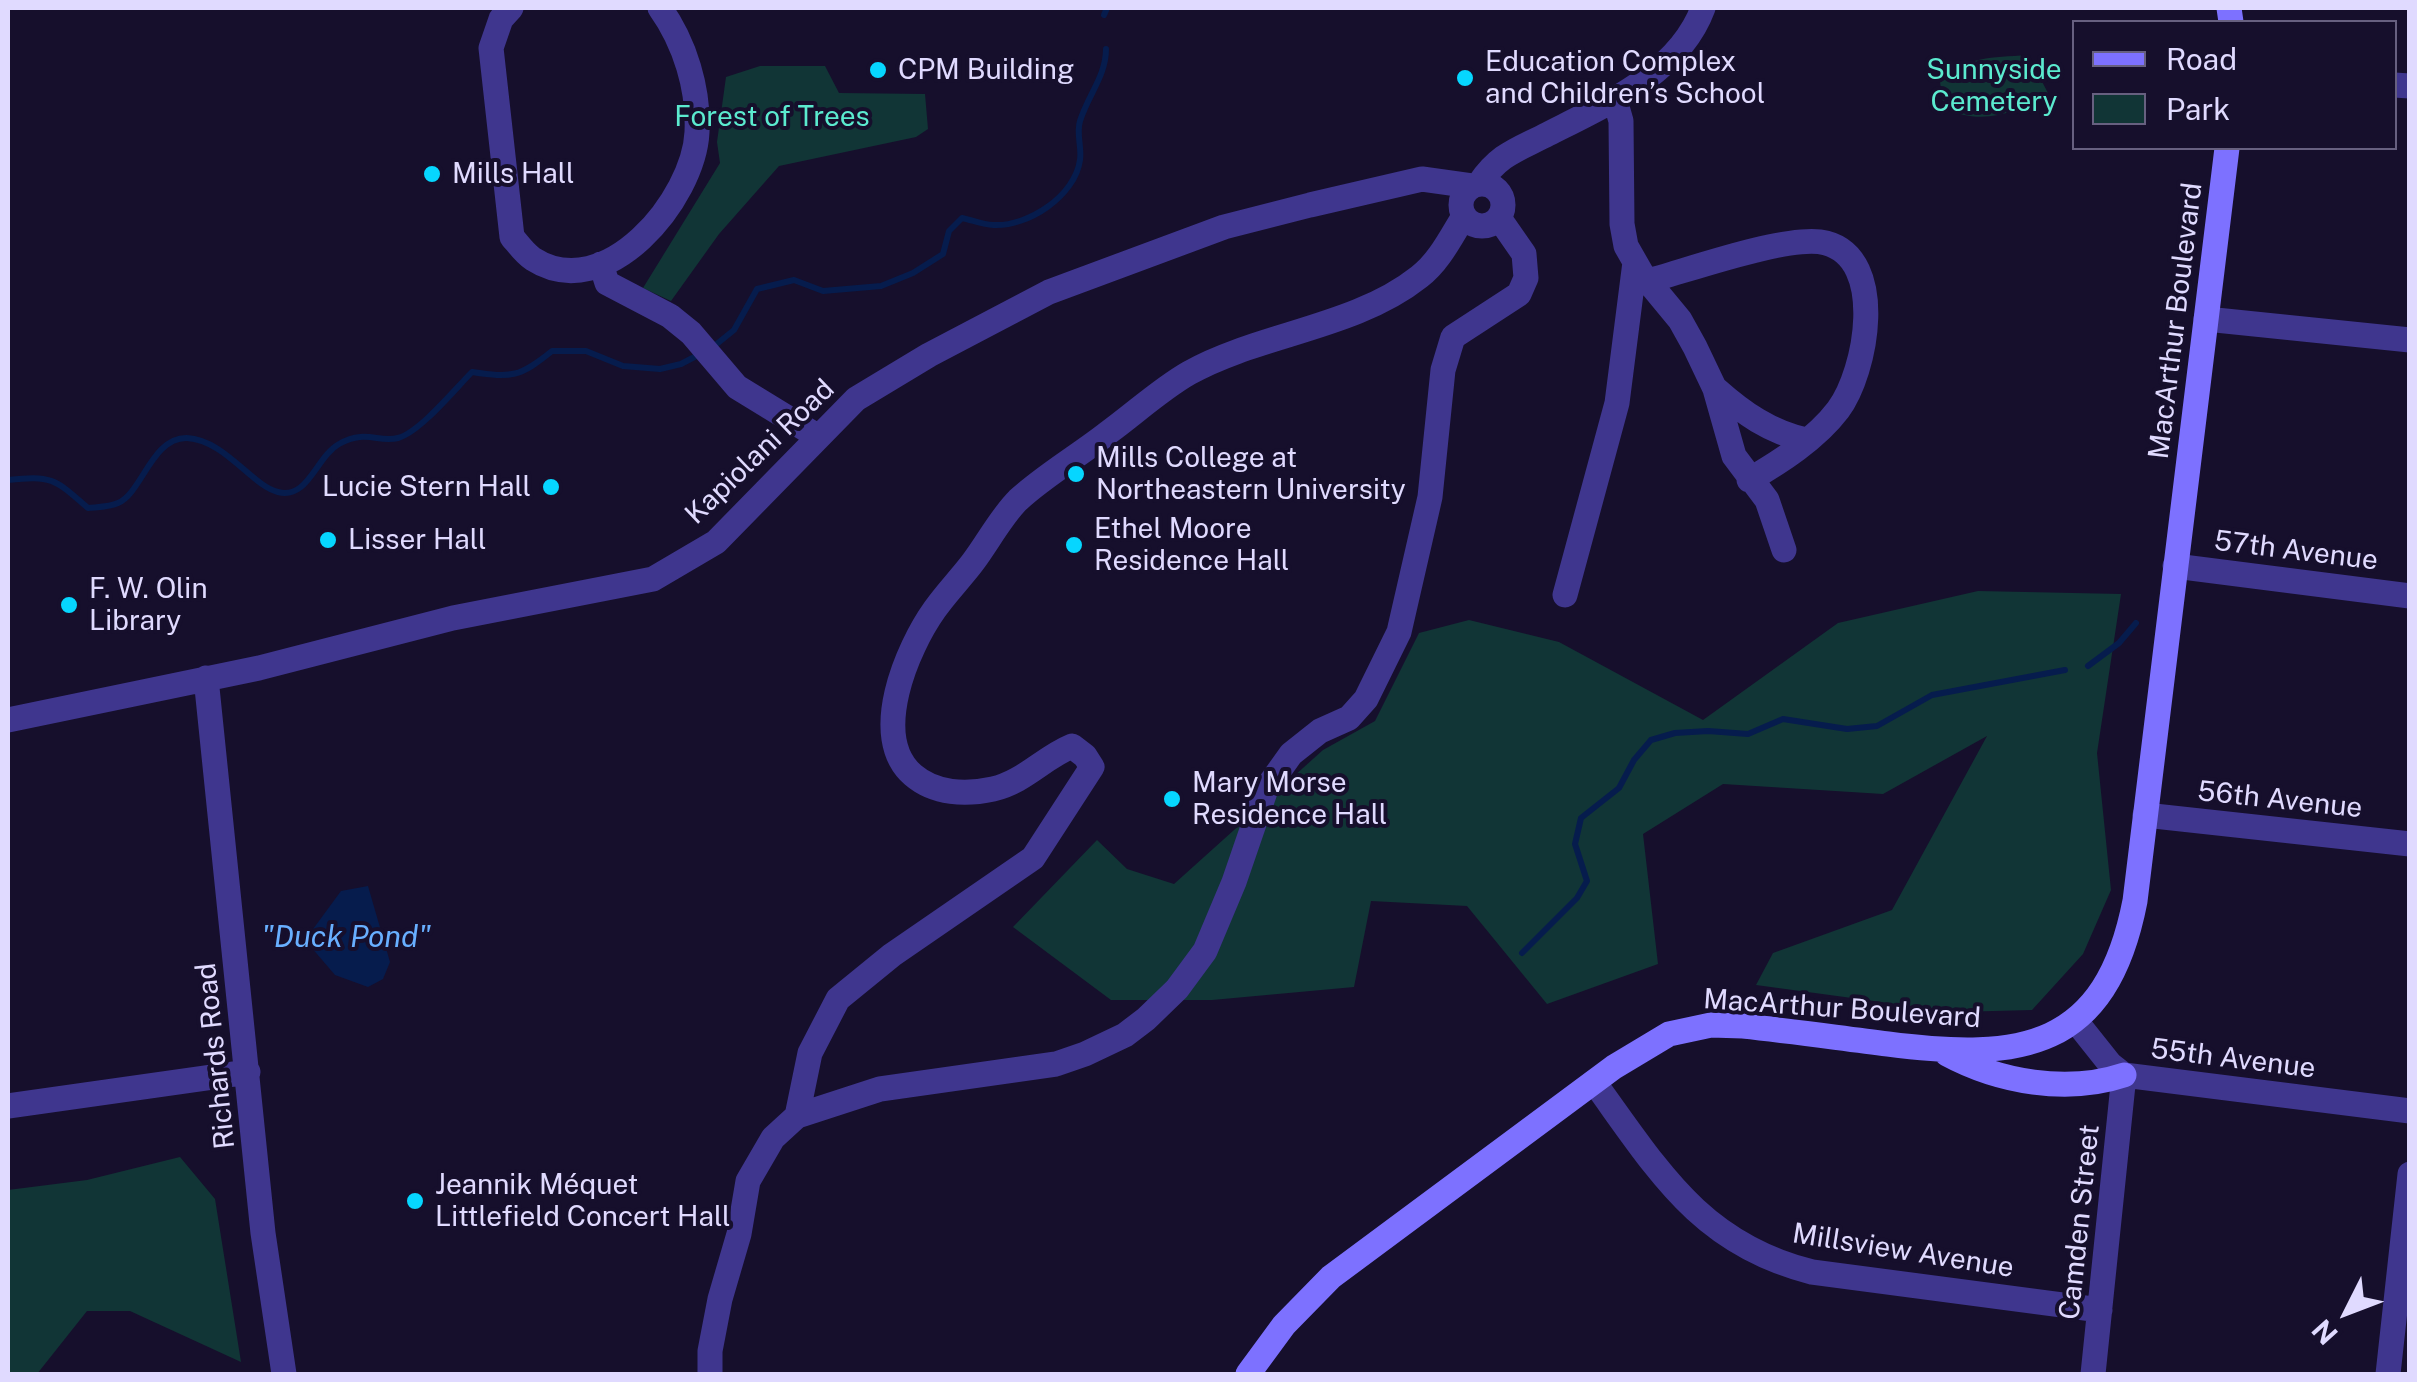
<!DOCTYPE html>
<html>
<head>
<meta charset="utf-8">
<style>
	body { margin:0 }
	#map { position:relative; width:2417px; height:1382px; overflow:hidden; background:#160f2c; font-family:"Public Sans",sans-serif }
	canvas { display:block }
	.frame { position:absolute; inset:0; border:10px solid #e0daff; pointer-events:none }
	.legend { position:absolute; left:2072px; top:20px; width:325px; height:130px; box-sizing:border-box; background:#160f2c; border:2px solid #676080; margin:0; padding:12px 18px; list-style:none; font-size:30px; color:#e0daff }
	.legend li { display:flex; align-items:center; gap:20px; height:50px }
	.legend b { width:50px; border:2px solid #676080 }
	.north { position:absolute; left:2297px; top:1262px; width:100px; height:100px; -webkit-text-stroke:8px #160f2c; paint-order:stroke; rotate:228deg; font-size:28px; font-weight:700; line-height:40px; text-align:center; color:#e0daff }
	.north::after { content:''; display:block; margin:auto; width:35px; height:45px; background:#e0daff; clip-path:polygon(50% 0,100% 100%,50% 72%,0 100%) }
</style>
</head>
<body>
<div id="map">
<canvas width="2417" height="1382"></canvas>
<div class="frame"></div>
<ul class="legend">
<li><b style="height:12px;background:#7d71ff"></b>Road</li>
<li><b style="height:28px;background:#113536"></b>Park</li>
</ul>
<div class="north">N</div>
</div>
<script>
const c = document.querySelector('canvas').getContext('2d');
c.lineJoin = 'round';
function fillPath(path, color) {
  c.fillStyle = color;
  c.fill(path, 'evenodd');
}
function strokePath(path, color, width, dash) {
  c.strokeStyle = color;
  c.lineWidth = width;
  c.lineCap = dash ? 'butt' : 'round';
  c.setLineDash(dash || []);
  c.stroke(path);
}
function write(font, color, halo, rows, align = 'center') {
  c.font = font + ' "Public Sans",sans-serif';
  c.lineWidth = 8;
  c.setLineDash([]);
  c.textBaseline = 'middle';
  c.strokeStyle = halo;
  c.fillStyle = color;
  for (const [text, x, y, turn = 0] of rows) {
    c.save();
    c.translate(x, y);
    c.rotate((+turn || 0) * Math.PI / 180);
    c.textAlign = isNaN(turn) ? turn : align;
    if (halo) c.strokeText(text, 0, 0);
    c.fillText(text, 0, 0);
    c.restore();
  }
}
const green = new Path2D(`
	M2028 55 2048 93C2015 114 1981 126 1944 108L1940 82C1970 55 1989 58 2028 55Z
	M760 66H825L839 93 925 94 928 129 916 137 779 166 719 234 671 301 643 288 720 163 717 142 726 77Z
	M1978 591 2121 594 2097 753 2111 890 2083 954 2032 1010 1955 1012 1756 985 1773 953 1892 910 1987 736 1883 794 1723 784 1643 834 1658 964 1547 1004 1467 906 1371 901 1354 987 1212 1000H1111L1013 927 1097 840 1127 869 1174 884 1323 750 1375 721 1419 633 1469 620 1559 642 1703 720 1838 623Z
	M180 1157 215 1199 241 1362 130 1311H87L37 1374H8V1190L87 1180Z`);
const water = new Path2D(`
	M368 886 390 962 383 979 368 987 335 975 305 940 341 891Z`);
const stream = new Path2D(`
	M1104 15 1107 8
	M713 347 734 330 757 289 794 280 823 291 881 286 913 273 943 254 949 231 962 218C972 220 983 225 993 225 1028 227 1075 196 1080 160 1082 147 1076 134 1080 121 1088 95 1106 76 1106 49
	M8 480C52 475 55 479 88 508 97 507 110 507 118 503 142 493 152 437 187 438 225 440 252 486 278 492 308 500 316 457 339 444 366 429 378 443 398 438 420 432 455 389 472 372 512 378 520 377 552 351H586L623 366 660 369 681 364 702 353
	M2088 666 2119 643 2136 623
	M1522 953 1577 898 1587 881 1575 844 1581 818 1619 788 1634 760 1651 740 1675 733 1708 731 1748 734 1783 719 1847 729 1877 726 1932 695 2065 670`);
const minor = new Path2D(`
	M511 8 501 19 491 48 512 237C518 244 525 254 533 259 606 306 694 199 697 132 699 89 685 43 660 8
	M2394 85 2410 86
	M1615 100 1621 121 1622 224 1626 246 1642 274 1680 320 1695 347 1715 389 1734 456 1767 500 1784 550
	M1461 205a21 21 0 1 1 42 0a21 21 0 1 1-42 0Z
	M1479 184C1499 154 1517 150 1548 134 1605 105 1679 73 1703 8
	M601 264 607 283 670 316 691 333 737 387 817 436
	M1648 281C1686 271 1791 233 1826 243 1887 259 1867 371 1838 410 1816 439 1780 462 1749 480
	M2206 319 2410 340
	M1716 389C1743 413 1770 432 1806 440
	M2175 566 2410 596
	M1565 595 1617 403 1635 262
	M206 678 263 1233 284 1374
	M8 720 259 668 453 618 653 579 716 542 856 399 929 355 1049 292 1224 227 1310 205 1422 179 1472 186
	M2145 815 2410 844
	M2075 1020 2110 1064 2124 1075 2410 1111
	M1594 1082C1658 1170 1700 1244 1812 1272L2100 1310
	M8 1106 248 1072
	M797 1116 810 1053 838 999 892 955 1033 858 1092 767 1085 756 1072 746C1043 758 1024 782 993 789 966 795 935 794 913 775 869 737 907 648 935 609 947 592 961 578 973 562 988 542 1001 517 1018 500 1045 475 1080 455 1109 432 1135 413 1161 389 1189 373 1258 334 1355 328 1419 277 1439 262 1451 237 1464 216
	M710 1374V1351L720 1299 739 1234 748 1181 773 1138 797 1116 880 1089 1056 1064 1085 1054 1125 1035 1146 1019 1177 989 1205 951 1234 882 1266 789 1291 754 1320 731 1349 718 1366 699 1399 632 1430 497 1443 370 1453 337 1519 294 1526 278 1524 254 1499 218
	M2093 1374 2124 1075
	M2388 1374 2410 1174`);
const secondary = new Path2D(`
	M2229 8 2231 22
	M1947 1054C1999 1082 2067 1094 2124 1075
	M1248 1374 1284 1325 1331 1277 1614 1067 1669 1034 1711 1025 1743 1026C1791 1031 1839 1038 1888 1044 2021 1061 2106 1050 2135 901L2227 148`);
const markers = [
	[878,70,10,"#06d6ff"],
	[1465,78,10,"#06d6ff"],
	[432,174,10,"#06d6ff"],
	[1076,474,10,"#06d6ff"],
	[551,487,10,"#06d6ff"],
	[328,540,10,"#06d6ff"],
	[1074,545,10,"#06d6ff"],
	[69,605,10,"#06d6ff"],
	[1172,799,10,"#06d6ff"],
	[415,1201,10,"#06d6ff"]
];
const poiNames = [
	["Education Complex",1485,62],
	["and Children’s School",1485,94],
	["CPM Building",898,70],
	["Mills Hall",452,174],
	["Mills College at",1096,458],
	["Northeastern University",1096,490],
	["Lucie Stern Hall",531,487,"right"],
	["Ethel Moore",1094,529],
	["Residence Hall",1094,561],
	["Lisser Hall",348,540],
	["F. W. Olin",89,589],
	["Library",89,621],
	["Mary Morse",1192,783],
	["Residence Hall",1192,815],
	["Jeannik Méquet",435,1185],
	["Littlefield Concert Hall",435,1217]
];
const parkNames = [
	["Sunnyside",1994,70],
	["Cemetery",1994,102],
	["Forest of Trees",772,117]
];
const streetNames = [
	["MacArthur Boulevard",2176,321,-83],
	["Kapiolani Road",760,452,-44],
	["57th Avenue",2296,551,7],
	["56th Avenue",2280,800,6],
	["MacArthur Boulevard",1842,1009,4],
	["Richards Road",216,1056,-96],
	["55th Avenue",2233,1059,7],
	["Camden Street",2080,1222,-84],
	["Millsview Avenue",1903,1251,9]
];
const waterNames = [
	["\"Duck Pond\"",346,938]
];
fillPath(green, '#113536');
fillPath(water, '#061c4d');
strokePath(stream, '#061c4d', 6);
strokePath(minor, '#3f368e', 25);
strokePath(secondary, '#7d71ff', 25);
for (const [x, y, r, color] of markers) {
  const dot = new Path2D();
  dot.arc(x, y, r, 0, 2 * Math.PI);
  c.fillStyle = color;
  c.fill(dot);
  strokePath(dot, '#160f2c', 4);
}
write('28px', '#e0daff', '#160f2c', poiNames, 'left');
write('28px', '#5beacf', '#160f2c', parkNames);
write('28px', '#e0daff', '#160f2c', streetNames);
write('italic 30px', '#68afff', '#160f2c', waterNames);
</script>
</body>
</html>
